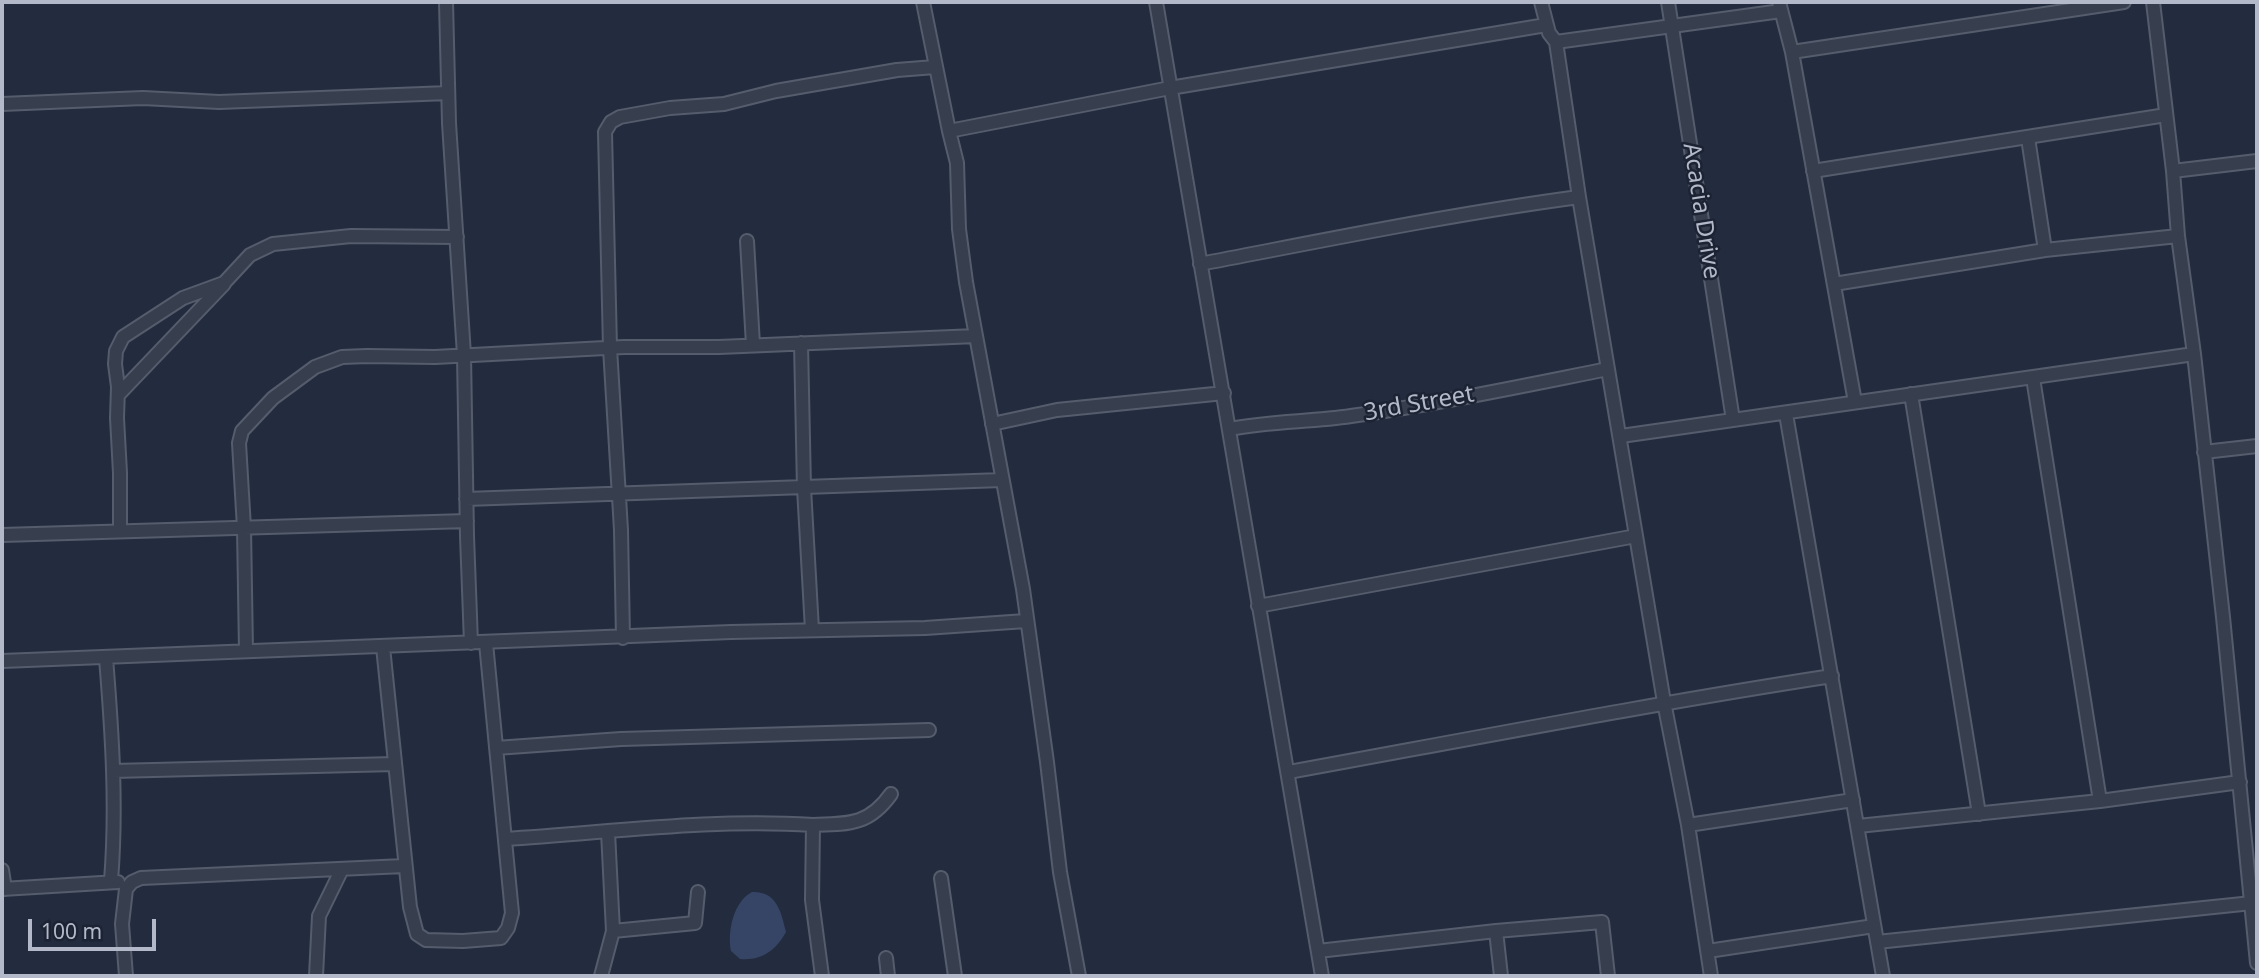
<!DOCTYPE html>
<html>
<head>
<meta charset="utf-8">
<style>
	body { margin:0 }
	#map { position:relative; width:2259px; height:978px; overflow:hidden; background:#232c3e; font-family:"Noto Sans",sans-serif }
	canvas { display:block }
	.frame { position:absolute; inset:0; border:4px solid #b3b9c9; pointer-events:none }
	.scale { position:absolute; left:28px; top:919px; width:128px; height:32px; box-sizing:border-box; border:4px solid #b3b9c9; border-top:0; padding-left:9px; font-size:21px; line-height:24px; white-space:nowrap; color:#b3b9c9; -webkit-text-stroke:5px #1c2333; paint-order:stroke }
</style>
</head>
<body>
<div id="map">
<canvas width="2259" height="978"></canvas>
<div class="frame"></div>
<div class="scale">100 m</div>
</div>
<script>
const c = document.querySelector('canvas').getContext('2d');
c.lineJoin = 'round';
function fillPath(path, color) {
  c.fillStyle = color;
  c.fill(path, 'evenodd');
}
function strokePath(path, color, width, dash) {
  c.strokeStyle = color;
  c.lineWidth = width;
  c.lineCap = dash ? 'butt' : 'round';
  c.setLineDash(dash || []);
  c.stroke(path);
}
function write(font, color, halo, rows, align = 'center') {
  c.font = font + ' "Noto Sans",sans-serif';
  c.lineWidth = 5;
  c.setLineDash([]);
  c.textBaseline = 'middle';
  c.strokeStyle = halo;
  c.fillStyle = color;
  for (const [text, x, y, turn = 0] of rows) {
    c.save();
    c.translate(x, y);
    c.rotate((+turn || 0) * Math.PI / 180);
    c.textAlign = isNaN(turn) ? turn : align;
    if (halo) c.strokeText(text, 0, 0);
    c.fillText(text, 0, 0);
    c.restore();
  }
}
const water = new Path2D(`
	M752 892C777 891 781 912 786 932 776 950 762 961 740 959L731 951C727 931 734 901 752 892Z`);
const minor = new Path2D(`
	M446 2 449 123 464 355 467 536 471 643
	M923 2 949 131 957 163 959 229 966 282 1023 589 1047 762 1060 872 1079 976
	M1156 2 1322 976
	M1541 2 1549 33 1556 42 1579 197 1664 702 1688 825 1711 976
	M1668 2 1733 420
	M1779 2 1792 52 1855 402
	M2153 2 2173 171 2178 236 2194 354 2223 617 2257 963
	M1556 42 1781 11
	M1792 52 2124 2
	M2 104 143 98 219 102 448 93
	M949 131 1170 88 1546 25
	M2028 138 2045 250
	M1813 171 2166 115
	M2173 171 2257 161
	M747 241 753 345
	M1200 264C1326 240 1452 214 1579 197
	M1834 284 2045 250 2178 236
	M801 343 804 488 812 630
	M2033 378 2100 801
	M1911 394 1979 814
	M118 395 224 284
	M1786 414 1883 976
	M992 424 1057 410 1224 393
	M1230 429C1270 421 1311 422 1351 416 1437 404 1522 386 1608 369
	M1621 436 2194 354
	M2204 452 2257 446
	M466 499 1002 480
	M120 531V473L117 418 118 387 115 364 116 351 123 337 183 298 224 283 250 255 273 244 351 236 457 237
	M2 535 467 521
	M1258 606 1636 536
	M623 638 621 530 610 348 605 132 611 122 620 117 670 108 724 104 776 91 897 70 935 67
	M383 647 410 907 417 934 426 940 463 941 501 938 508 928 512 913 486 643
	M246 651 244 528 239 443 242 431 273 398 315 367 342 357 367 356 435 357 624 347H719L976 336
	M106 658C112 732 117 806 111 881
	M2 661 731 632 925 628 1026 621
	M496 748 621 739 929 730
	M113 771 395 764
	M1289 772C1470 739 1650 704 1832 676
	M1688 825 1853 800
	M1858 826 2100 801 2240 782
	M505 839C607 833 710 818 813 825
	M2 870 5 889
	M941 878 955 976
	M2 889 118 882
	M613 931 695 923 698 892
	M1496 931 1501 976
	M1877 942 2252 903
	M1318 951 1496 931 1602 922 1608 976
	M1708 951 1874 926
	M886 958 888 976
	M126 976 122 924 126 889 132 882 141 878 404 866
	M316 976 319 916 342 869
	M601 976 613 931 608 832
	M822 976 812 900 813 825C849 824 869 825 891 794`);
const streetNames = [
	["Acacia Drive",1701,211,81],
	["3rd Street",1419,404,-10]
];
fillPath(water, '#364565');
strokePath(minor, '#555c6c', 16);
strokePath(minor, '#373e4e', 12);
write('24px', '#b3b9c9', '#1c2333', streetNames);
</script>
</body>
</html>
